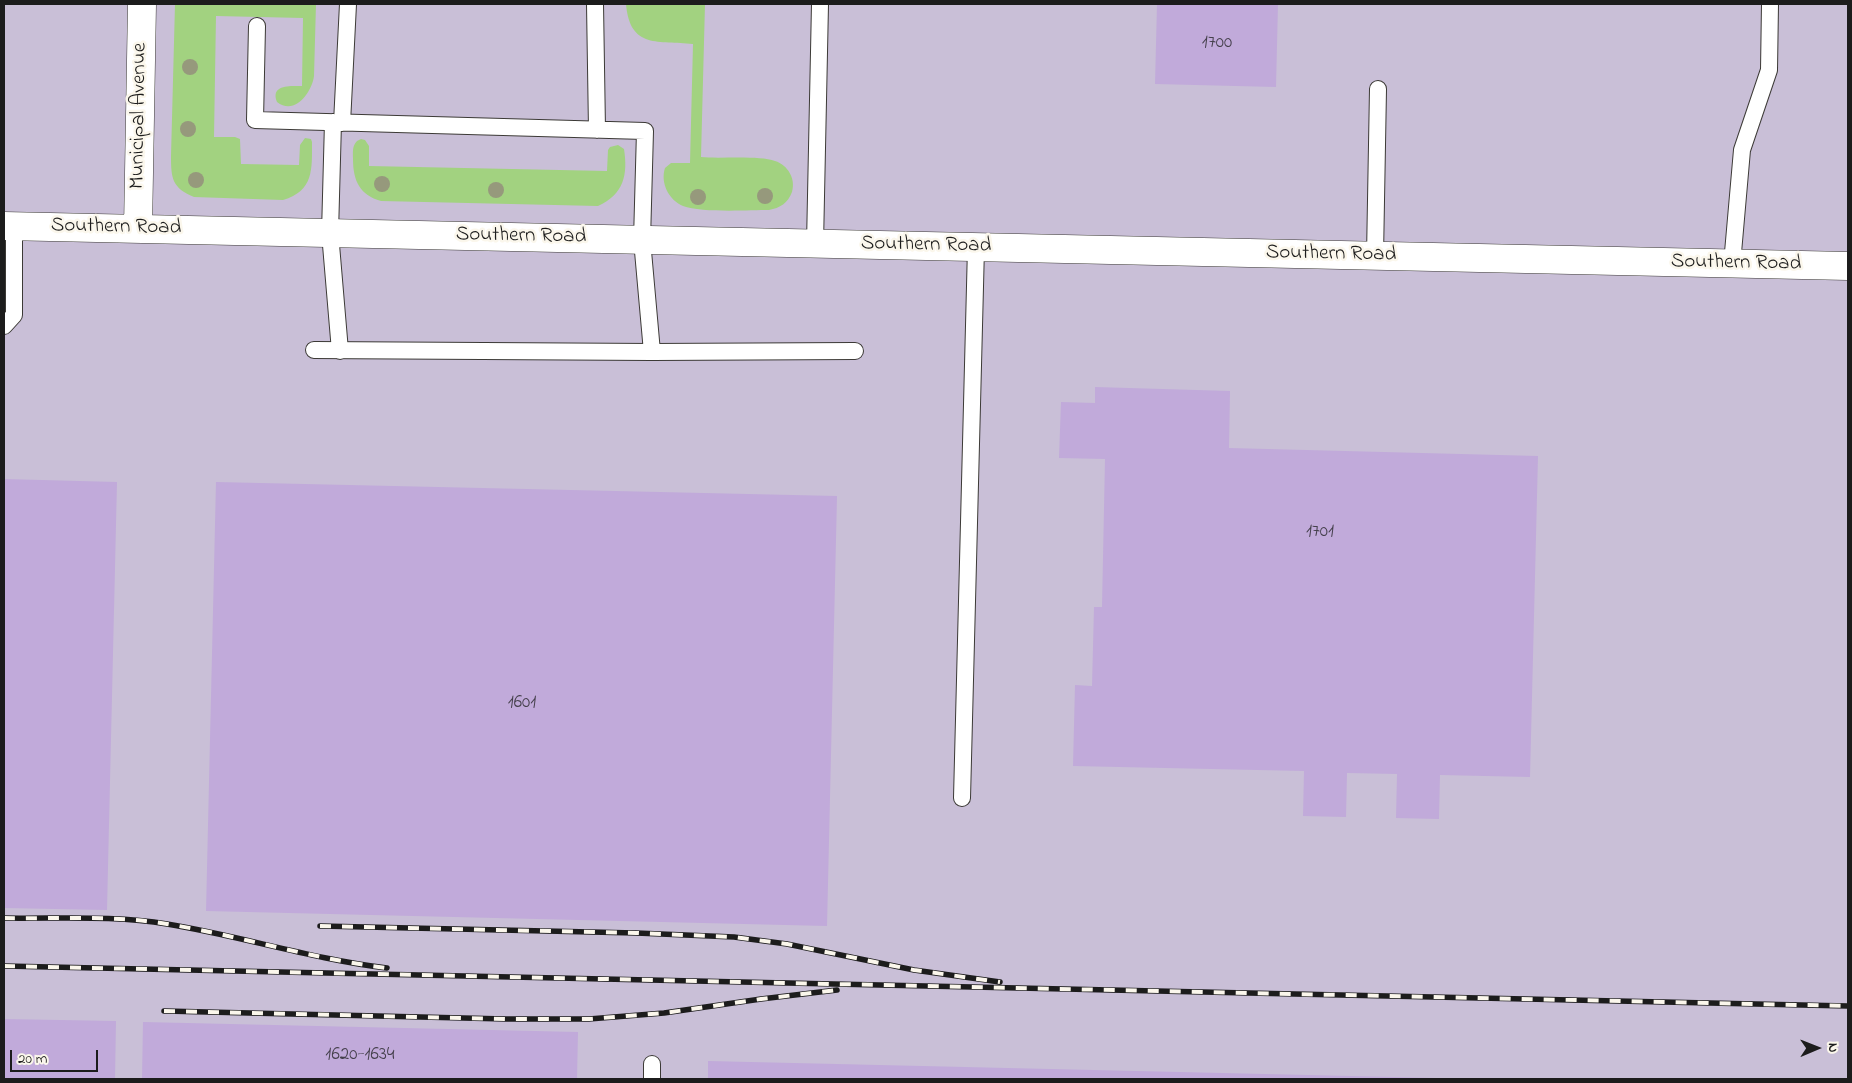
<!DOCTYPE html>
<html>
<head>
<meta charset="utf-8">
<style>
	body { margin:0 }
	#map { position:relative; width:1852px; height:1083px; overflow:hidden; background:#f1e4c7; font-family:"Indie Flower",sans-serif }
	canvas { display:block }
	.frame { position:absolute; inset:0; border:5px solid #1c1c1c; pointer-events:none }
	.north { position:absolute; left:1792px; top:1023px; width:50px; height:50px; -webkit-text-stroke:4px #fbf7ec; paint-order:stroke; rotate:89deg; font-size:14px; font-weight:700; line-height:20px; text-align:center; color:#1c1c1c }
	.north::after { content:''; display:block; margin:auto; width:18px; height:22px; background:#1c1c1c; clip-path:polygon(50% 0,100% 100%,50% 72%,0 100%) }
	.scale { position:absolute; left:10px; top:1050px; width:88px; height:22px; box-sizing:border-box; border:2px solid #1c1c1c; border-top:0; padding-left:6px; font-size:15px; line-height:18px; white-space:nowrap; color:#1c1c1c; -webkit-text-stroke:4px #fbf7ec; paint-order:stroke }
</style>
</head>
<body>
<div id="map">
<canvas width="1852" height="1083"></canvas>
<div class="frame"></div>
<div class="north">N</div>
<div class="scale">20 m</div>
</div>
<script>
const c = document.querySelector('canvas').getContext('2d');
c.lineJoin = 'round';
function fillPath(path, color) {
  c.fillStyle = color;
  c.fill(path, 'evenodd');
}
function strokePath(path, color, width, dash) {
  c.strokeStyle = color;
  c.lineWidth = width;
  c.lineCap = dash ? 'butt' : 'round';
  c.setLineDash(dash || []);
  c.stroke(path);
}
function write(font, color, halo, rows, align = 'center') {
  c.font = font + ' "Indie Flower",sans-serif';
  c.lineWidth = 5;
  c.setLineDash([]);
  c.textBaseline = 'middle';
  c.strokeStyle = halo;
  c.fillStyle = color;
  for (const [text, x, y, turn = 0] of rows) {
    c.save();
    c.translate(x, y);
    c.rotate((+turn || 0) * Math.PI / 180);
    c.textAlign = isNaN(turn) ? turn : align;
    if (halo) c.strokeText(text, 0, 0);
    c.fillText(text, 0, 0);
    c.restore();
  }
}
const industrial = new Path2D(`
	M4 4H1848V1079H4Z`);
const green = new Path2D(`
	M175 4H316L314 76C312 92 295 116 277 102 270 84 291 86 302 86L303 18 216 16 214 137H235L240 139 241 164 299 165 300 145 305 138 311 139 312 142C312 169 314 191 283 200L194 197C172 188 171 178 171 156Z
	M626 4H705L701 157C720 159 759 155 775 161 788 165 796 179 792 192 788 203 780 208 769 210 749 210 701 213 683 206 669 200 660 183 665 168L671 163H690L693 44C659 40 630 50 626 4Z
	M361 139 365 140 369 146V166L607 171 608 150 610 147 618 145 624 149C628 175 624 194 598 206L381 201C360 195 353 181 353 159 353 152 352 146 357 141Z`);
const building = new Path2D(`
	M1157 4H1278L1276 87 1155 84Z
	M1095 387 1230 391 1229 448 1538 456 1530 777 1440 775 1439 819 1396 818 1397 774 1347 773 1346 817 1303 816 1304 771 1073 766 1075 685 1092 686 1094 607H1102L1105 459 1059 458 1061 402 1095 403Z
	M4 479 117 482 107 910 4 908Z
	M216 482 837 496 827 926 206 911Z
	M4 1019 116 1021 115 1079H4Z
	M143 1022 578 1032 577 1079H142Z
	M708 1061 1436 1078V1079H708Z`);
const service = new Path2D(`
	M595 4 597 130
	M257 26 255 120 645 131 642 240 652 352 855 351
	M333 122 330 233 340 351
	M342 123 348 4
	M815 244 820 4
	M1375 256 1378 89
	M1732 264 1742 150 1769 70 1770 4
	M4 326 14 315V226
	M314 350 652 352
	M962 798 976 247
	M652 1079V1064`);
const minor = new Path2D(`
	M4 226 1848 266
	M138 229 142 4`);
const rail = new Path2D(`
	M4 918C57 919 114 915 167 924 241 936 312 959 387 968
	M320 926 636 933 734 937 787 944 914 970 1000 982
	M4 966 1848 1006
	M164 1011 506 1019H589L664 1013 761 999 837 990`);
const trees = [
	[190,67],
	[188,129],
	[196,180],
	[382,184],
	[496,190],
	[765,196],
	[698,197]
];
const numberNames = [
	["1700",1217,44],
	["1701",1320,533],
	["1601",522,704],
	["1620-1634",360,1056]
];
const streetNames = [
	["Municipal Avenue",140,116,-89],
	["Southern Road",116,228,1],
	["Southern Road",521,237,1],
	["Southern Road",926,246,1],
	["Southern Road",1331,255,1],
	["Southern Road",1736,264,1]
];
fillPath(industrial, '#c9bfd7');
fillPath(green, '#a2d280');
fillPath(building, '#c1aada');
strokePath(service, '#3c3a36', 18);
strokePath(minor, '#3c3a36', 29);
strokePath(service, '#fff', 16);
strokePath(minor, '#fff', 28);
strokePath(rail, '#1c1c1c', 5.5);
strokePath(rail, '#fbf7ec', 4, [11]);
c.fillStyle = '#96997c';
for (const [x, y] of trees) {
  c.beginPath();
  c.arc(x, y, 8, 0, 2 * Math.PI);
  c.fill();
}
write('19px', '#45404c', null, numberNames);
write('21px', '#1c1c1c', '#fbf7ec', streetNames);
</script>
</body>
</html>
